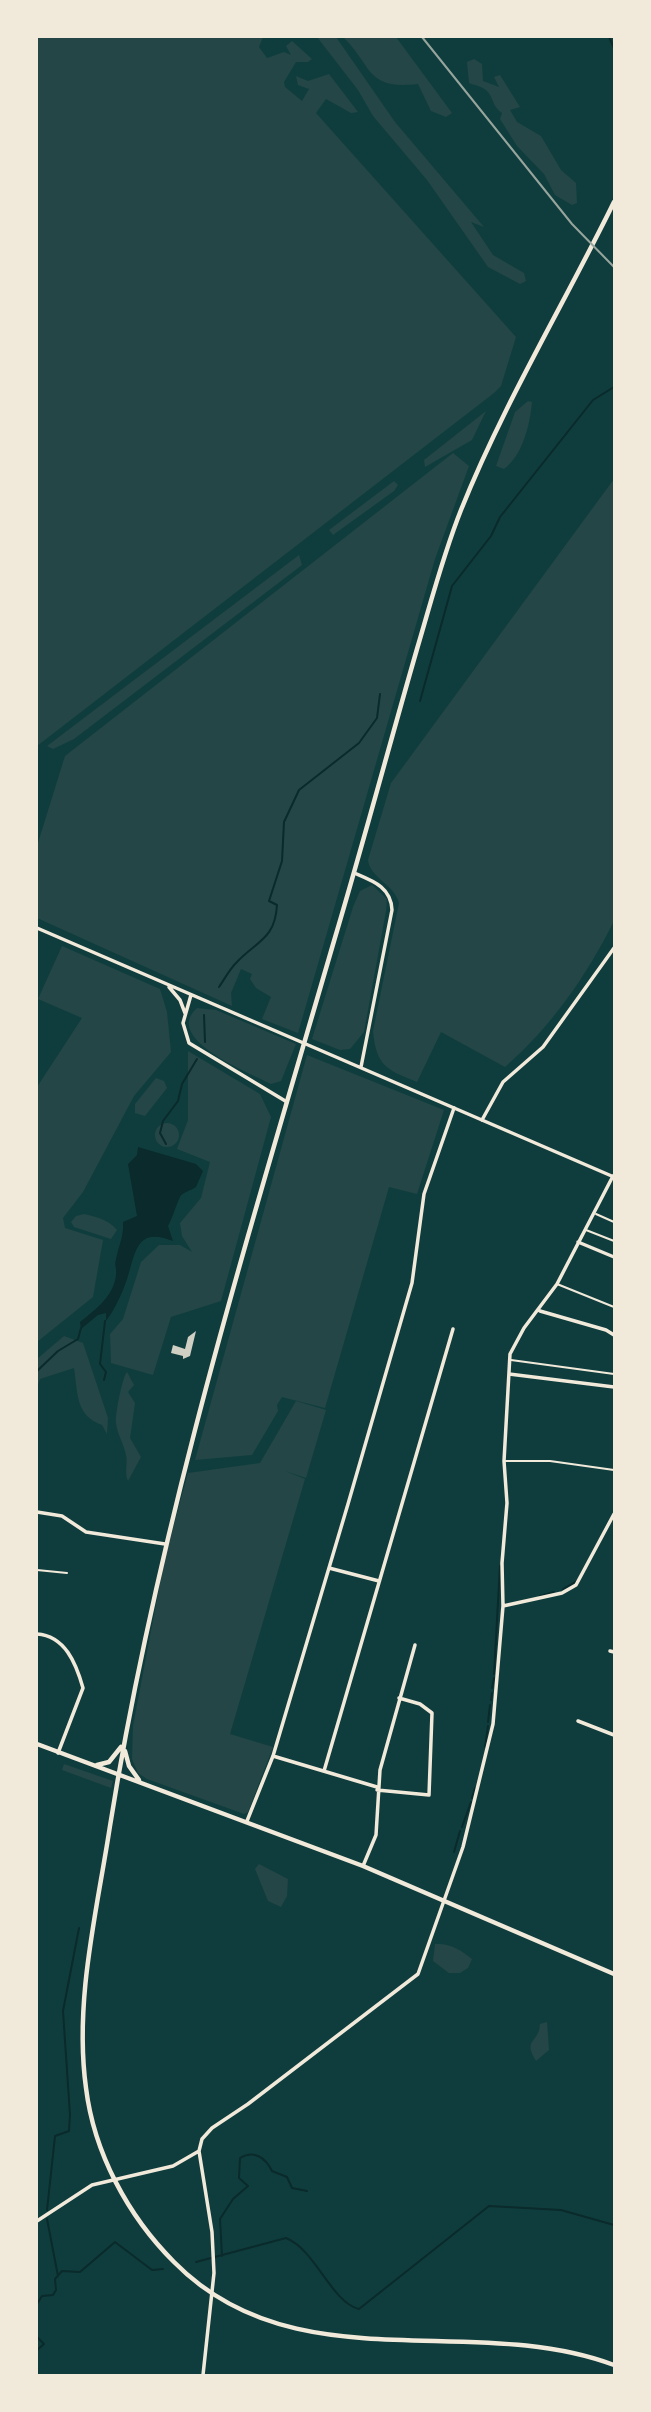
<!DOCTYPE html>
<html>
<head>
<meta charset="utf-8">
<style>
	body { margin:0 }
	#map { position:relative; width:651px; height:2412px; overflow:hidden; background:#0f3d3e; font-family:"Sofia Sans Condensed",sans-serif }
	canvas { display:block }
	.frame { position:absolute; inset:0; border:38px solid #f1e9da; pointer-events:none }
</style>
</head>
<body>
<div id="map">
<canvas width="651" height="2412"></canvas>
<div class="frame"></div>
</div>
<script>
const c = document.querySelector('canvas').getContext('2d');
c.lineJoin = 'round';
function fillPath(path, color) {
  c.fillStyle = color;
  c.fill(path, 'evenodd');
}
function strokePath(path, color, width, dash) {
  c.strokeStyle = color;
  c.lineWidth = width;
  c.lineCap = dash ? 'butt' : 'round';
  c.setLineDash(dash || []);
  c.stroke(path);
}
const green = new Path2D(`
	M37 37H263L259 47 267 58 284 52 291 55 286 46 292 41 312 59 308 62H296L284 82 285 87 302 101 309 89 298 85 296 76 308 81 329 74 358 112 351 113 326 99 316 113 516 337 501 386 494 393 37 746Z
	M317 37H336L395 122 484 227 471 222 493 255 524 273 526 281 520 284 488 267 427 180 373 116 358 90Z
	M343 37H396L452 113 446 117 431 111 418 84C365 90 373 66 343 37Z
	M474 59 482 64 483 81 499 87 494 77 500 75 520 107 510 110 517 122 541 136 561 170 576 183 577 203 572 205 555 195 544 174 517 146 500 119 502 113C492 107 494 97 486 90 481 86 474 85 469 83L467 62Z
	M528 401 532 402C530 424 523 455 504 469L496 466 515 412Z
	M486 411 472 440 425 467 424 460Z
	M453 453 469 466 435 559 298 1033 262 1019 271 997 256 988 250 979 252 974 241 969 231 993 232 1006 37 918V846L65 756Z
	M614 479V921C587 975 551 1027 505 1067L441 1032 417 1082C387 1070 376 1066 373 1031L399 903C394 884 370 878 368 860L391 783Z
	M394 481 398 485 394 491 333 535 329 530Z
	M299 555 302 565 74 739 53 749 47 746Z
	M372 885 387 899 386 911 364 1032 350 1049 340 1050 312 1039 353 907 360 891Z
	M62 946 160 989 167 1012 171 1052 134 1096 83 1192 63 1218 65 1228 103 1240 93 1297 37 1342V1087L82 1018 38 999Z
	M197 1008 216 1010 296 1044 281 1081 271 1084C250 1073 162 1039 197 1008Z
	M188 1051 260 1094 271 1117 221 1301 171 1317 153 1375 111 1363 110 1334 123 1319 141 1262 159 1245H180L192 1252 182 1236 180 1223 201 1198 210 1162 177 1149 188 1120Z
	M307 1055 444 1110 417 1194 389 1187 325 1408 282 1397 277 1405 278 1411 252 1455 195 1460Z
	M156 1078 164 1081 167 1088 145 1116 135 1113V1104Z
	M155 1135a12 12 0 1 1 24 0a12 12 0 1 1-24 0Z
	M84 1214C96 1217 108 1219 117 1230L111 1239 74 1227 71 1222 76 1216Z
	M64 1336 83 1343 108 1418 107 1434 102 1425C75 1415 78 1393 74 1368L40 1379 37 1387V1359Z
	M127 1372 134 1385 128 1392 135 1403 130 1438 141 1457 128 1481C124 1473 128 1464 126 1455 124 1444 117 1434 116 1423 115 1415 122 1378 127 1372Z
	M296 1401 326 1410 306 1478 285 1471 305 1479 230 1734 273 1747 248 1812 244 1814 147 1779 138 1773 132 1759 133 1726 165 1557 188 1473 260 1463Z
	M64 1764 113 1781 111 1788 62 1770Z
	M259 1864 288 1879 287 1896 281 1907 268 1901 255 1869Z
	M435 1944C450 1943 461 1950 472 1959L468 1968 460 1973H449L433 1961Z
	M547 2022 549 2050 536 2061C522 2038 539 2044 540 2024Z`);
const water = new Path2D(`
	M138 1147 196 1164 203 1171 196 1187C191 1191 182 1192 180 1197 176 1205 173 1217 168 1226L173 1241C138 1227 136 1249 128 1276 124 1290 115 1309 106 1321V1313L98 1315 81 1329 80 1322C95 1310 114 1296 116 1275 117 1269 114 1265 116 1259 119 1244 124 1236 123 1222L137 1216 128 1164 137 1155Z`);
const stream = new Path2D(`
	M609 37 614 48
	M420 701 452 586 491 536 500 517 593 400 614 387
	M219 987C224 980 229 970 236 963 256 941 275 940 277 905L269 901 282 861 284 822 299 790 359 743 377 718 380 694
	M204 1015 205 1042
	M166 1144 160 1133 163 1121 178 1101 182 1084 197 1059
	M37 1371 58 1351 78 1339 81 1328
	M104 1380 106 1372 100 1364 105 1321
	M563 1589 577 1581
	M540 1596 554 1592
	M494 1674 500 1566
	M492 1688 494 1678
	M491 1700 492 1693
	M488 1722 490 1705
	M485 1747 488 1726
	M472 1798 475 1788
	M462 1827 471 1802
	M454 1852 460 1831
	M47 2210 55 2136 69 2131 70 2115 63 2011 79 1928
	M47 2219 58 2276
	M222 2256 220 2219 233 2199 248 2186 239 2178 240 2158C254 2150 265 2157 272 2171L287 2177 292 2188 307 2191
	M196 2262 286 2238C316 2250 331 2302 359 2309L489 2206 561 2210 614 2225
	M37 2304 42 2296 53 2295 56 2290 55 2279 62 2271 80 2272 115 2242 152 2270 163 2269
	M37 2337 44 2344 37 2350`);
const building = new Path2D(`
	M196 1331 190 1356 183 1359V1356L171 1353 173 1345 185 1349 188 1337Z`);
const service = new Path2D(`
	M596 1214 614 1222
	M586 1230 614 1241
	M557 1284 614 1307
	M511 1360 614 1374
	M505 1461H550L614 1470
	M37 1570 67 1573`);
const minor = new Path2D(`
	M482 1120 503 1082 543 1047 614 948
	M578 1242 614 1257
	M540 1311 606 1330 614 1335
	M509 1374 614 1387
	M37 1512 62 1516 86 1532 165 1544
	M329 1568 379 1581
	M503 1606 562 1593 576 1585 614 1514
	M37 1634C65 1636 76 1663 83 1688L58 1753
	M610 1651 614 1652
	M578 1721 614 1735
	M273 1756 377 1787
	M324 1771 453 1329
	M377 1790 429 1795 432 1713 420 1704 399 1698
	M247 1821 273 1756 348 1504 412 1283 424 1194 454 1108
	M363 1866 376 1835 380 1770 415 1645
	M37 2221 92 2185 173 2166 199 2151
	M203 2375 214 2273 212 2232 199 2151 202 2139 212 2128 248 2104 418 1974 463 1847 493 1724 503 1606 502 1563 507 1503 504 1461 510 1354 524 1328 557 1284 613 1176`);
const tertiary = new Path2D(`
	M354 873C373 881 391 887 392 910L361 1067
	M37 928 614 1177
	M169 987 180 1000 185 1013
	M191 995 183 1023 189 1043 287 1102`);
const secondary = new Path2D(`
	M614 202C564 304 503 405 461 510 443 555 431 602 417 649 389 746 363 844 334 941 249 1233 158 1525 110 1826 97 1911 74 2001 86 2088 94 2153 128 2216 174 2262 295 2385 470 2311 614 2365
	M37 1744 363 1866 614 1974
	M125 1751 129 1766 139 1780
	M97 1765 109 1762 121 1747`);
const rail = new Path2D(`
	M422 37 572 224 614 267`);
fillPath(green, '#244646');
fillPath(water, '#0a2a2b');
strokePath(stream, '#0a2a2b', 2);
fillPath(building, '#cfcfc3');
strokePath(service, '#f1e9da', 2);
strokePath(minor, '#f1e9da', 3.5);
strokePath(tertiary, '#f1e9da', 3.5);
strokePath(secondary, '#f1e9da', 4.5);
strokePath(rail, '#97a49c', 2);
</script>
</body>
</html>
